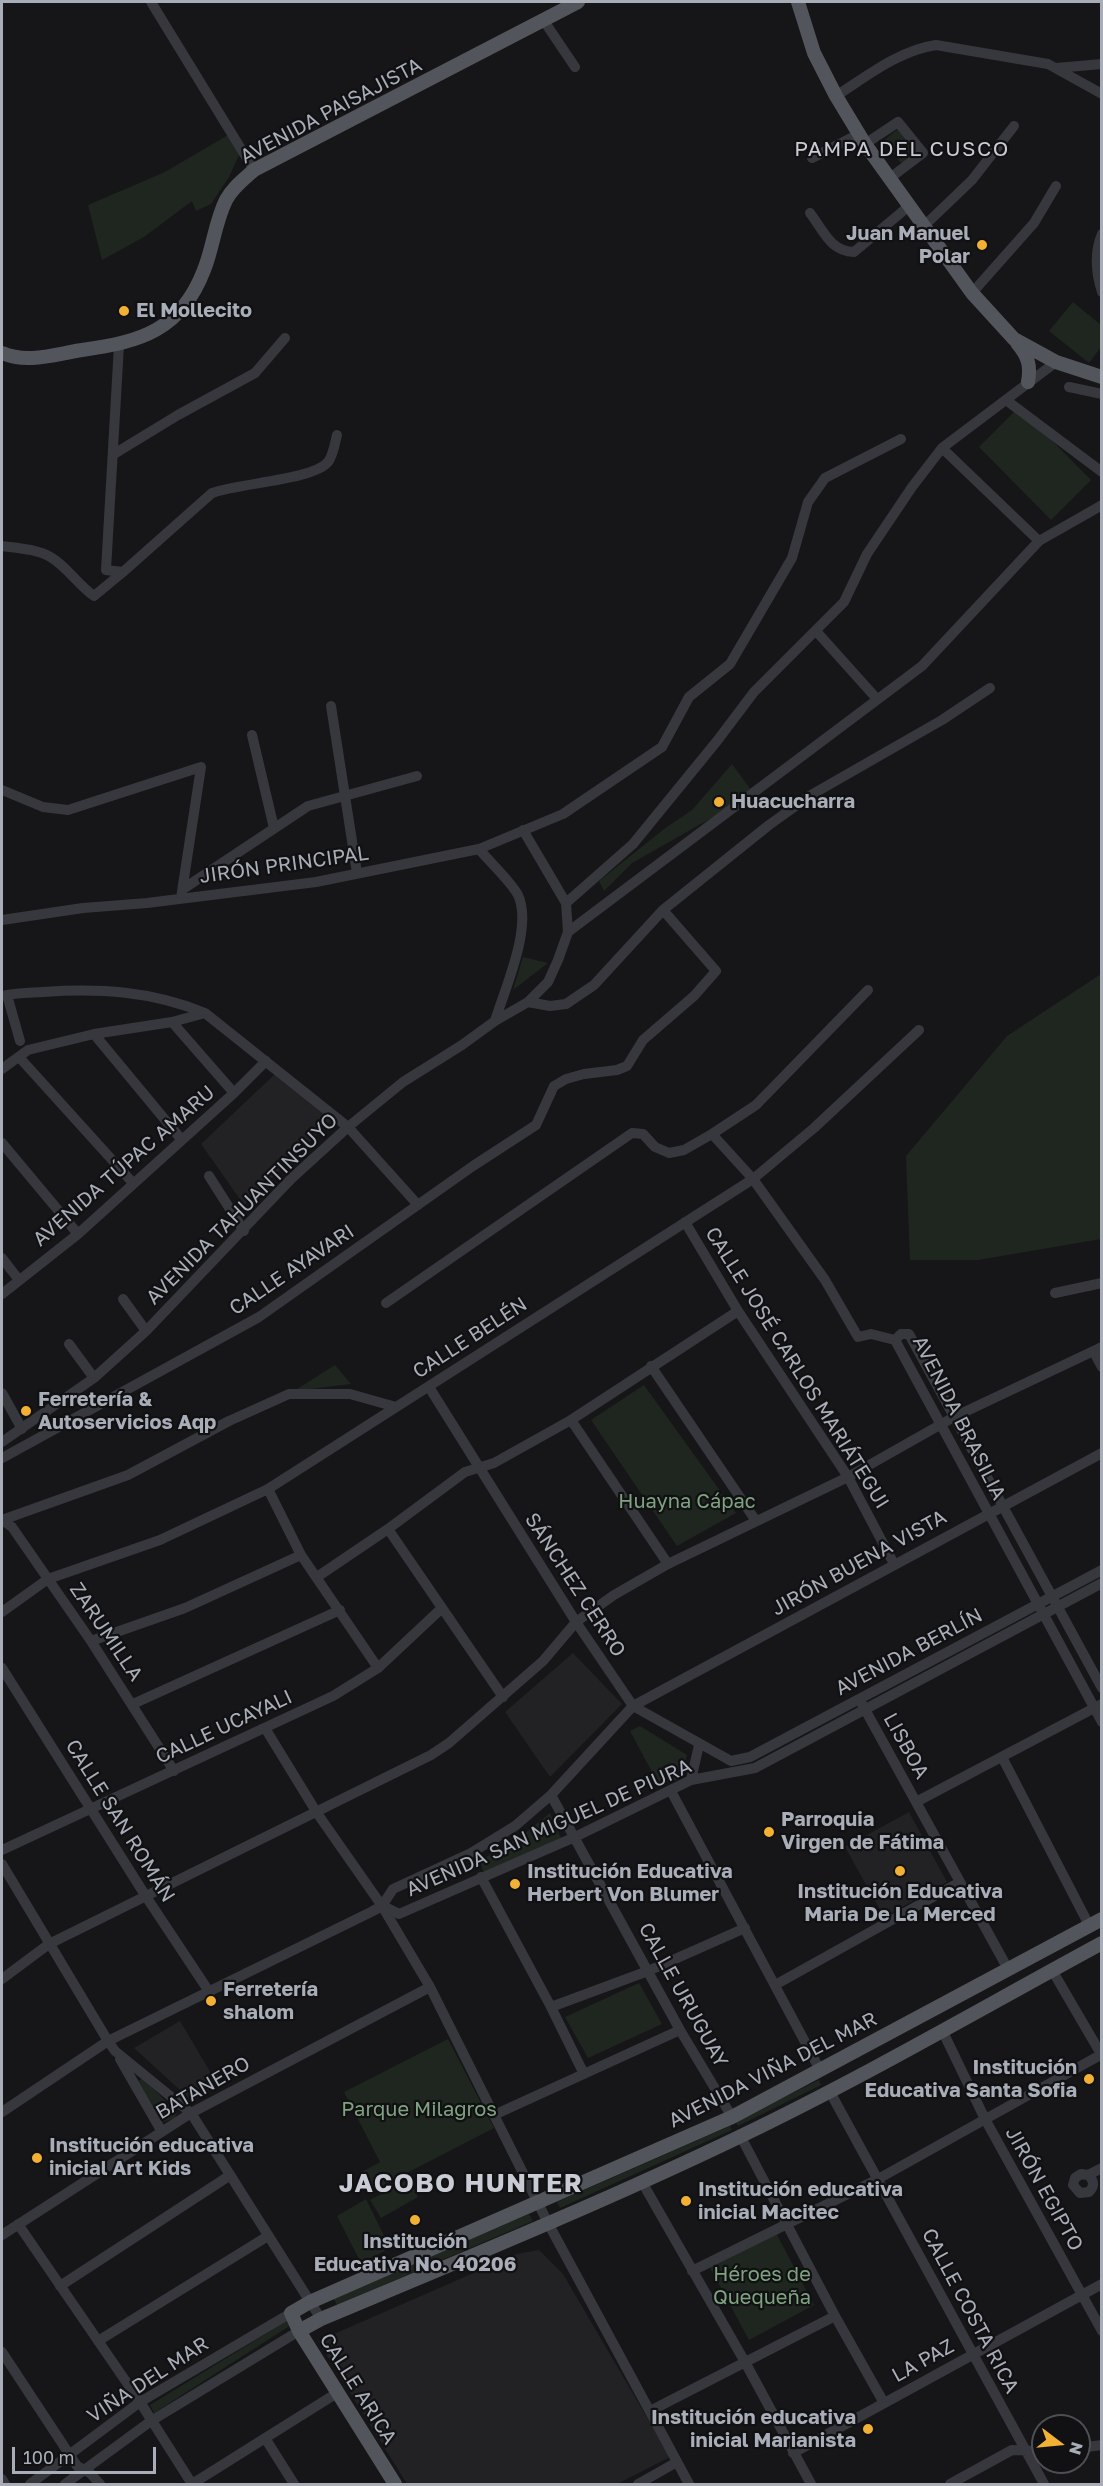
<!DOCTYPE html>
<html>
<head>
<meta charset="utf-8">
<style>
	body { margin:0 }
	#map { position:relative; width:1103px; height:2486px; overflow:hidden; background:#161618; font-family:"Golos Text",sans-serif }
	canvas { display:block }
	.frame { position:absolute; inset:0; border:3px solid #a8adb8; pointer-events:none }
	.north { position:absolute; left:1031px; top:2414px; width:60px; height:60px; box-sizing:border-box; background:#111113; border:2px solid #4d4f55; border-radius:50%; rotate:106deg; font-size:16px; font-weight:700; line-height:24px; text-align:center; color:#a8adb8 }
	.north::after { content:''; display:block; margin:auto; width:21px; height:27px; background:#f2b134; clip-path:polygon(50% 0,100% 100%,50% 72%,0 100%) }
	.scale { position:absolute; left:12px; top:2447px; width:144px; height:27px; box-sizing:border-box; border:3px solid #a8adb8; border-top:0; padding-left:8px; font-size:18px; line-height:21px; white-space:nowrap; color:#a8adb8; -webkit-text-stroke:4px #111113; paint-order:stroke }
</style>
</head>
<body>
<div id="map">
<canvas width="1103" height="2486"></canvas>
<div class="frame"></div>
<div class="north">N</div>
<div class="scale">100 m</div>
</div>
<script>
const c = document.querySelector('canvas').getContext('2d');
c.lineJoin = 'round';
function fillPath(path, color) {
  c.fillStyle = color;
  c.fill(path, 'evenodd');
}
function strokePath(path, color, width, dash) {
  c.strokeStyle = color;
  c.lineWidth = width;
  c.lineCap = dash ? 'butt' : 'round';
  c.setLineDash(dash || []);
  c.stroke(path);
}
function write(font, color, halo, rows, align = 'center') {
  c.font = font + ' "Golos Text",sans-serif';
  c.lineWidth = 4.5;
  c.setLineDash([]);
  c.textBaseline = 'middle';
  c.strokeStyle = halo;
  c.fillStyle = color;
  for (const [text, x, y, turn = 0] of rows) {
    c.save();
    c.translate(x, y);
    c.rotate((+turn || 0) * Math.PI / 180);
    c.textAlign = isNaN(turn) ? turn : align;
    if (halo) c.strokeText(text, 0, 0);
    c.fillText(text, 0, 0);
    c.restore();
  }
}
const built = new Path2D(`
	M275 1074 332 1120 244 1205 201 1144Z
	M573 1653 622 1704 550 1777 505 1712Z
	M909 1812 947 1882 884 1917 845 1847Z
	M180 2021 218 2085 192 2101 134 2048Z
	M539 2250 563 2274 670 2457 617 2484H407L318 2341 517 2254Z`);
const green = new Path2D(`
	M898 129 917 152 902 164 883 141Z
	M228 135 240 153 229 177 211 204 196 211 192 201 144 237 102 260 88 205 165 172Z
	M1073 302 1101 325V347L1089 363 1049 331Z
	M1019 407 1091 480 1051 520 979 447Z
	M732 764 754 794 632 863 604 891 599 881 664 829 692 810Z
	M523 957 548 963 513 990Z
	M1101 974V1239L978 1260H910L906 1156 1007 1036Z
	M335 1365 351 1384 294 1391Z
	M644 1385 736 1513 677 1546 591 1420Z
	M640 1726 687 1755 680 1779 659 1785 630 1731Z
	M550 1813 561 1838 484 1875 480 1861 525 1833Z
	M639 1983 662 2024 588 2058 565 2017Z
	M448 2039 494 2128 370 2192 360 2173 380 2162 344 2092Z
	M143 2078 177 2113 175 2118 163 2122 138 2081Z
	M819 2080 821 2085 738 2126 735 2121Z
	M730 2126 732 2130 560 2208 557 2202Z
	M409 2179 418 2197 381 2218 370 2200Z
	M366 2199 390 2248 361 2263 337 2216Z
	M529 2214 533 2221 337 2305 333 2298Z
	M776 2233 814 2305 749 2340 710 2268Z
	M290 2319 291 2325 154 2413 150 2405Z`);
const minor = new Path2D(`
	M151 2 254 170
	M544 21 575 67
	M1056 68 1102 64
	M836 96C867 76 900 50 936 45L1048 64 1102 94
	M865 144 898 122 923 153 890 178
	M812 158 859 134
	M810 213C824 231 830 251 854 252L909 206
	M924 226 972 180 1014 126
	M1102 234C1094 253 1096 273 1102 292
	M972 293 1034 223 1056 186
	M119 345 106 570 123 572 212 493C239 483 313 480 328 462 333 456 335 443 337 435
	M1069 387 1102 394
	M1006 400 1102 472
	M942 448 1039 541
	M114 454 178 415 255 373 285 338
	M2 546C17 548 38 549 52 558 68 568 78 585 94 596L123 572
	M816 631 877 699
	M331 706 357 873
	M252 735 274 828
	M2 790 43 807 68 810 201 767 181 898
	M523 830 566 903
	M479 849C489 861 512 883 518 895 533 927 505 988 495 1021
	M183 889 308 806 417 776
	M2 920 83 908 147 903 316 882 479 849 563 814 662 747 689 697 730 664 792 558 808 502 825 478 901 439
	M568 932 922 666 1039 541 1102 505
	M7 995 20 1041
	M2 996C15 993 29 993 43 992 99 988 152 991 205 1013L348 1127 418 1205
	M528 1002 550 1006 566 1004 594 985 663 910 769 825 811 795 942 720 990 688
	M172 1022 234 1093
	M94 1034 181 1139
	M19 1057 133 1183
	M2 1069 28 1050 94 1034 172 1022 205 1013
	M712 1134 753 1179 825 1280 858 1337 871 1334 895 1340
	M2 1143 78 1234
	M209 1176 244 1231
	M685 1222 738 1311 848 1477 894 1564
	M2 1258 19 1280
	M1055 1293 1102 1283
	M2 1294 78 1234 234 1093 266 1061
	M123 1299 146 1331
	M386 1303 632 1133 643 1134 655 1147 669 1153 684 1150 712 1134 756 1105 868 990
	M69 1344 94 1378
	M1096 1356 1102 1367
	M651 1366 756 1521
	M429 1387 576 1622 633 1706 731 1761
	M2 1393 22 1429
	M571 1420 668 1564
	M2 1442 94 1378 146 1331 291 1179 348 1127 403 1082 462 1045 495 1021 528 1002 548 982 558 960 568 932 566 903 633 844 717 741 754 692 844 602 867 554 912 487 942 448 1056 362
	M2 1458 259 1317 473 1166 536 1125 554 1086 566 1079 584 1074 617 1070 627 1066 643 1040 694 996 716 971 663 910
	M268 1489 301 1555 378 1668
	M2 1520 128 1475 229 1421 289 1394H350L396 1407
	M2 1520 12 1527 91 1641 174 1771
	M388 1529 503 1697
	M317 1577 388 1529 465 1472 494 1463 571 1420 738 1311
	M2 1612 48 1579 160 1540 268 1489 753 1179 814 1128 919 1030
	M91 1641 185 1608 301 1555
	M2 1668 145 1895 210 1993
	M1102 1688 909 1334H901L895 1340 1102 1722
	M133 1704 340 1610
	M862 1704 1008 1969
	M265 1728 317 1813 382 1906 430 1987 548 2223 689 2484
	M1002 1757 1089 1925
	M731 1761 750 1757 1102 1570
	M691 1780 699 1745
	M671 1791 820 2070
	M551 1795 680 2030 732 2117
	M916 1802 1102 1704
	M2 1850 333 1696 378 1668 442 1608
	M2 1864 108 2041 115 2051 191 2113 321 2319
	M481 1877 551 2007 584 2074
	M383 1906 399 1914 575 1837 691 1780 755 1768 1102 1583
	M1052 1970 1101 2054
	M2 1979 49 1944 431 1755 449 1743 543 1661 576 1622 614 1595 668 1564 848 1477 954 1417 1102 1347
	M775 1985 960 1882
	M551 2007 648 1971 745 1928
	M942 2030 985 2119 1102 2331
	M120 2059 162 2132
	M830 2092 1044 2484
	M2 2112 108 2041 371 1912 382 1906 393 1889 471 1853 515 1826 551 1795 633 1706 1102 1453
	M494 2115 680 2030
	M741 2137 835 2316 884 2403
	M1088 2175C1094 2180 1095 2186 1089 2192L1080 2193 1073 2185 1075 2178 1081 2174 1088 2175 1102 2168
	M642 2182 745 2362 811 2484
	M18 2224 140 2402 192 2484
	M2 2235 191 2113 430 1987
	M692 2271 878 2179 1102 2054
	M60 2286 229 2176
	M98 2341 268 2236
	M2 2352 77 2466 90 2473 100 2484
	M650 2411 835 2316
	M265 2438 294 2484
	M1079 2448 1102 2445
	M793 2453 1102 2284
	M2 2479 5 2484
	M30 2484 140 2402 291 2313
	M65 2484 151 2421 299 2331
	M192 2484 337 2393
	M638 2484 677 2462
	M950 2484 1012 2450 1043 2451`);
const major = new Path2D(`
	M798 2 814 53 836 96 865 144 972 293 1014 339 1056 362 1102 377
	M1017 343C1028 356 1031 365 1028 382
	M2 353C28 364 55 354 82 350 141 342 181 330 204 270 213 248 215 222 226 200 232 188 244 179 254 170L578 2
	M299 2331 321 2319C462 2260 604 2202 741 2136 864 2077 982 2008 1102 1943
	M395 2484 299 2331 291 2313 310 2302 732 2117 1102 1919`);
const markers = [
	[982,245,6,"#f2b134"],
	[124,311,6,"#f2b134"],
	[719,802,6,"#f2b134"],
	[26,1411,6,"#f2b134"],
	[769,1832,6,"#f2b134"],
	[900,1871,6,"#f2b134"],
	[515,1884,6,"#f2b134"],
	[211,2001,6,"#f2b134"],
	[1089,2079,6,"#f2b134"],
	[37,2158,6,"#f2b134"],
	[686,2201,6,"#f2b134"],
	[415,2220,6,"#f2b134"],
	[868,2429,6,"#f2b134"]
];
const streetNames = [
	["AVENIDA PAISAJISTA",331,111,-28],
	["JIRÓN PRINCIPAL",284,865,-8],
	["AVENIDA TÚPAC AMARU",124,1166,-41],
	["AVENIDA TAHUANTINSUYO",242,1209,-45],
	["CALLE AYAVARI",292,1270,-34],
	["CALLE BELÉN",470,1338,-33],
	["CALLE JOSÉ CARLOS MARIÁTEGUI",797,1368,58],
	["AVENIDA BRASILIA",959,1418,63],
	["JIRÓN BUENA VISTA",859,1563,-29],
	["SÁNCHEZ CERRO",575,1585,57],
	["ZARUMILLA",106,1632,56],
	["AVENIDA BERLÍN",909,1652,-28],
	["CALLE UCAYALI",224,1727,-25],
	["LISBOA",906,1746,61],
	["CALLE SAN ROMÁN",120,1821,58],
	["AVENIDA SAN MIGUEL DE PIURA",549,1828,-24],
	["CALLE URUGUAY",683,1995,61],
	["AVENIDA VIÑA DEL MAR",773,2070,-27],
	["BATANERO",203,2088,-30],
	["JIRÓN EGIPTO",1044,2189,61],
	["CALLE COSTA RICA",970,2311,62],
	["LA PAZ",923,2361,-29],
	["VIÑA DEL MAR",148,2380,-33],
	["CALLE ARICA",358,2389,58]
];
const poiNames = [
	["Juan Manuel",970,234,"right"],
	["Polar",970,257,"right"],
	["El Mollecito",136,311],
	["Huacucharra",731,802],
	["Ferretería &",38,1400],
	["Autoservicios Aqp",38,1423],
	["Parroquia",781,1820],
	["Virgen de Fátima",781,1843],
	["Institución Educativa",527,1872],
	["Herbert Von Blumer",527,1895],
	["Institución Educativa",900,1892,"center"],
	["Maria De La Merced",900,1915,"center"],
	["Ferretería",223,1990],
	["shalom",223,2013],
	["Institución",1077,2068,"right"],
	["Educativa Santa Sofia",1077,2091,"right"],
	["Institución educativa",49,2146],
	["inicial Art Kids",49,2169],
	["Institución educativa",698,2190],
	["inicial Macitec",698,2213],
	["Institución",415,2242,"center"],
	["Educativa No. 40206",415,2265,"center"],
	["Institución educativa",856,2418,"right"],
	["inicial Marianista",856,2441,"right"]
];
const parkNames = [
	["Huayna Cápac",687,1502],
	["Parque Milagros",419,2110],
	["Héroes de",762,2275],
	["Quequeña",762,2298]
];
const neighbourhoodNames = [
	["PAMPA DEL CUSCO",902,149]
];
const districtNames = [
	["JACOBO HUNTER",461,2184]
];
fillPath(built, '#222225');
fillPath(green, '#1e261f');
strokePath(minor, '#37383d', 10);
strokePath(major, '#53555c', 14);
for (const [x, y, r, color] of markers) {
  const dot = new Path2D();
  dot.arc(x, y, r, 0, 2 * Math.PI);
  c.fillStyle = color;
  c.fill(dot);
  strokePath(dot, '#111113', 2);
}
write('20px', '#a8adb8', '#111113', streetNames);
write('bold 20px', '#a8adb8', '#111113', poiNames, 'left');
write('20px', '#7fa381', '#111113', parkNames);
c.letterSpacing = '1.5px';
write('21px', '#c9ccd4', '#111113', neighbourhoodNames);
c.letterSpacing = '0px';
c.letterSpacing = '1.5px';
write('bold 26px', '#c9ccd4', '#111113', districtNames);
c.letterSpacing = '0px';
</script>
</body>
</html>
